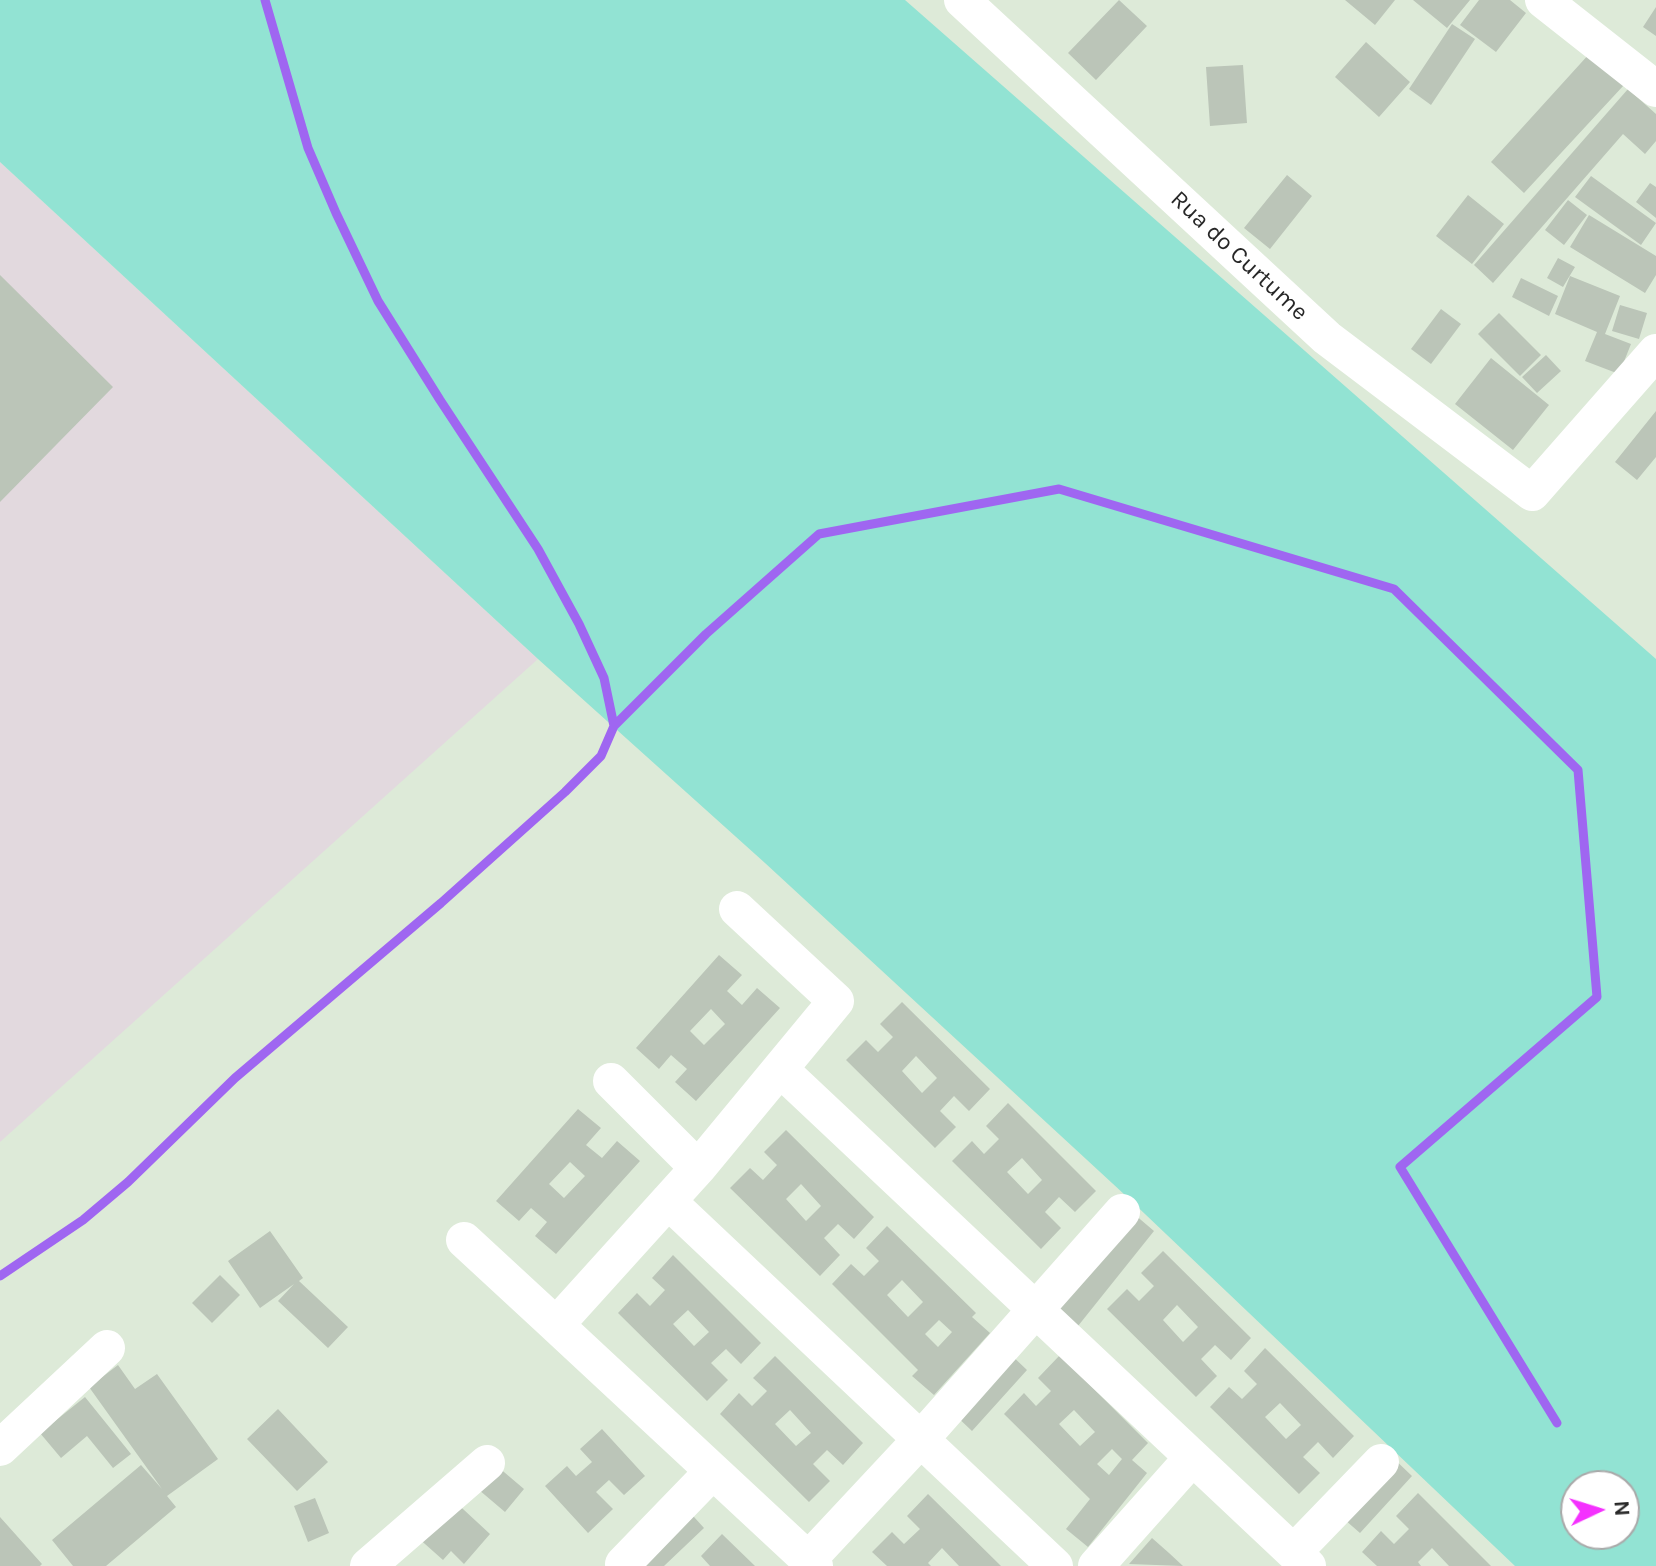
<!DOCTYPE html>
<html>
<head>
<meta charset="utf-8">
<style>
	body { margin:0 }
	#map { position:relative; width:1656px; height:1566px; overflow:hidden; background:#ddead8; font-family:Karla,sans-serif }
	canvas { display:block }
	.north { position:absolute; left:1560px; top:1470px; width:80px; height:80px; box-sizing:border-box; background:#fff; border:2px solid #a9a9a9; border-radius:50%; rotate:86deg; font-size:22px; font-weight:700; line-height:32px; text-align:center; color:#272727 }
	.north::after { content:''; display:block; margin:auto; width:28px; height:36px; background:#f431fe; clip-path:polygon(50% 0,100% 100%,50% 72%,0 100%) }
</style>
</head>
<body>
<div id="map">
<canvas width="1656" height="1566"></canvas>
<div class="north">N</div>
</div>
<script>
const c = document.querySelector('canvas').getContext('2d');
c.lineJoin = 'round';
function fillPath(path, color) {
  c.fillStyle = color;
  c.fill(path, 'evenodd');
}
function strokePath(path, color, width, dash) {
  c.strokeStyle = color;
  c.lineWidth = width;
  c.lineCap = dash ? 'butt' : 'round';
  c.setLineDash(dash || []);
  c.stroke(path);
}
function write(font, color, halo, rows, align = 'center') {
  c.font = font + ' Karla,sans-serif';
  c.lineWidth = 6;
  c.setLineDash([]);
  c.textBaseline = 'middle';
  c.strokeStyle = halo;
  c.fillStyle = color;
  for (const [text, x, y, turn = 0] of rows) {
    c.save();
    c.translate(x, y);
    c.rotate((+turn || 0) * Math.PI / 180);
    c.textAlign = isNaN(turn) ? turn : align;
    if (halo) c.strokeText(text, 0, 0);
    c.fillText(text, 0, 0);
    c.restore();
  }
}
const industrial = new Path2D(`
	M0 162 538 659 0 1142Z`);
const green = new Path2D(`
	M0 0H905L1656 659V1566H1515L1125 1195 765 863 538 659 0 162ZM1576 1486H1624V1534H1576Z`);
const stream = new Path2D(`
	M614 726 706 634 819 534 1059 489 1394 589 1578 770 1597 997 1400 1167 1557 1423
	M0 1276 83 1220 128 1182 235 1078 441 903 565 792 601 756 614 726 604 678 579 624 538 549 440 400 378 301 336 213 308 148 265 0`);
const building = new Path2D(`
	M1119 0 1147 26 1096 80 1068 53Z
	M1345 0H1395L1375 25Z
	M1413 0H1470L1447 28Z
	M1479 0H1510L1526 13 1496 52 1460 25Z
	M1656 7V36L1643 27Z
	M1452 24 1475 39 1431 105 1409 89Z
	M1366 42 1410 82 1379 117 1335 77Z
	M1590 53 1624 85 1524 193 1491 162Z
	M1243 65 1247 123 1210 126 1206 67Z
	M1628 89 1656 114V141L1645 154 1623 134 1493 283 1474 265Z
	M1287 175 1312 196 1270 249 1244 228Z
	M1591 176 1656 223 1641 245 1575 197Z
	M1650 183 1656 187V218L1636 202Z
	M1468 195 1504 224 1472 264 1436 236Z
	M1568 200 1587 215 1564 245 1545 230Z
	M1589 215 1656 256V275L1645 293 1570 247Z
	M1558 258 1575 267 1563 287 1547 278Z
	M0 275 113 387 0 502Z
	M1570 276 1620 296 1605 334 1631 344 1619 374 1585 361 1597 332 1555 314Z
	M1521 278 1558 296 1549 316 1512 297Z
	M1620 305 1647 313 1639 339 1612 331Z
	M1441 309 1461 324 1431 364 1411 349Z
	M1499 313 1541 355 1520 376 1478 334Z
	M1546 355 1561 371 1537 393 1522 377Z
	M1491 358 1549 405 1513 450 1455 404Z
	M1656 411V457L1637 480 1615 462Z
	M719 955 742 975 727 991 742 1005 757 988 780 1008 696 1101 675 1082 687 1069 671 1055 659 1069 636 1048ZM711 1009 725 1024 704 1045 690 1031Z
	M902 1002 990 1089 969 1111 954 1096 940 1111 956 1127 935 1148 846 1060 866 1040 878 1052 893 1037 880 1024ZM916 1056 937 1078 922 1093 902 1071Z
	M1008 1103 1096 1191 1075 1212 1059 1197 1045 1212 1061 1228 1041 1249 952 1161 972 1141 984 1154 999 1139 986 1126ZM1022 1158 1042 1180 1028 1194 1007 1172Z
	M578 1109 601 1128 586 1145 602 1158 617 1141 640 1161 556 1254 535 1236 547 1222 531 1208 519 1221 496 1201ZM570 1162 585 1176 564 1198 549 1184Z
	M786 1130 874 1217 854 1239 838 1224 824 1238 840 1255 820 1276 730 1188 750 1168 763 1180 777 1165 764 1152ZM801 1184 821 1206 806 1221 786 1199Z
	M1134 1214 1154 1231 1078 1326 1058 1309Z
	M887 1226 976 1313 972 1317 990 1333 934 1395 912 1376 918 1370 832 1284 851 1264 864 1276 879 1261 866 1248ZM902 1280 923 1302 908 1317 887 1295ZM939 1320 952 1332 938 1347 925 1334Z
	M270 1231 303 1278 299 1281 348 1327 328 1348 278 1301 294 1284 260 1308 228 1261Z
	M1163 1251 1251 1338 1231 1360 1215 1345 1201 1359 1217 1376 1196 1397 1107 1309 1127 1289 1139 1301 1154 1286 1141 1273ZM1177 1305 1198 1327 1183 1342 1163 1320Z
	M673 1255 761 1343 741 1364 726 1349 711 1363 728 1380 707 1401 618 1313 637 1293 650 1306 665 1290 652 1278ZM688 1310 709 1332 694 1346 673 1324Z
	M220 1275 240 1295 212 1323 192 1303Z
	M1265 1348 1354 1436 1333 1458 1318 1442 1303 1457 1320 1473 1299 1494 1210 1407 1229 1387 1242 1399 1257 1384 1244 1371ZM1280 1403 1301 1425 1286 1439 1265 1417Z
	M1007 1351 1027 1370 972 1431 952 1412Z
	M1060 1355 1148 1443 1132 1460 1147 1473 1088 1547 1066 1529 1090 1499 1004 1414 1024 1393 1036 1406 1051 1391 1038 1378ZM1074 1410 1095 1432 1080 1446 1059 1424ZM1112 1449 1122 1459 1109 1475 1097 1464Z
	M775 1356 863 1443 843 1465 827 1450 813 1464 830 1481 809 1502 720 1414 739 1393 752 1406 767 1391 753 1378ZM790 1410 811 1433 796 1446 775 1424Z
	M118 1365 135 1389 157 1374 218 1459 167 1496 176 1507 106 1566H73L52 1540 141 1465 162 1489 89 1387Z
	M85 1397 131 1454 113 1468 87 1436 61 1458 40 1433Z
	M278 1409 328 1462 297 1491 247 1439Z
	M602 1429 645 1476 624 1495 609 1480 596 1492 613 1509 588 1533 545 1486 567 1466 576 1476 592 1462 580 1449Z
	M1390 1455 1412 1476 1360 1533 1337 1513Z
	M491 1461 524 1489 505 1512 472 1484Z
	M1418 1493 1491 1566H1449L1432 1548 1418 1562 1421 1566H1377L1362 1552 1381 1531 1394 1544 1409 1529 1396 1516Z
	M928 1494 1001 1566H959L942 1548 928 1563 931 1566H887L872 1552 892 1532 904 1544 920 1529 907 1516Z
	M450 1497 490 1534 464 1564 451 1551 443 1560 416 1536Z
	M315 1498 329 1533 308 1542 294 1506Z
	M685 1507 704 1528 664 1566H622Z
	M0 1517 42 1564 40 1566H0Z
	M722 1534 755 1566H710L701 1556Z
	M1152 1538 1169 1553 1183 1566 1129 1564Z`);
const minor = new Path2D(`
	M962 0 1327 338 1532 493 1656 352
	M1543 0 1656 89
	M780 1069 1308 1566
	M611 1081 698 1168
	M668 1201 1055 1566
	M464 1240 556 1325 698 1168 836 1001 737 909
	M556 1325 815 1566
	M0 1448 107 1348
	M1294 1552 1381 1462
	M808 1560 921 1439 1122 1212
	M623 1564 713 1471
	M368 1566 487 1463
	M1096 1566 1192 1458`);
const streetNames = [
	["Rua do Curtume",1239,256,43]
];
fillPath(industrial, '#e2d9de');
fillPath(green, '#92e3d3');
strokePath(stream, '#9f66f1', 9);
fillPath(building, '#bbc5b8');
strokePath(minor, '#fff', 36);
write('24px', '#272727', '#fff', streetNames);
</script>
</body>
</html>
